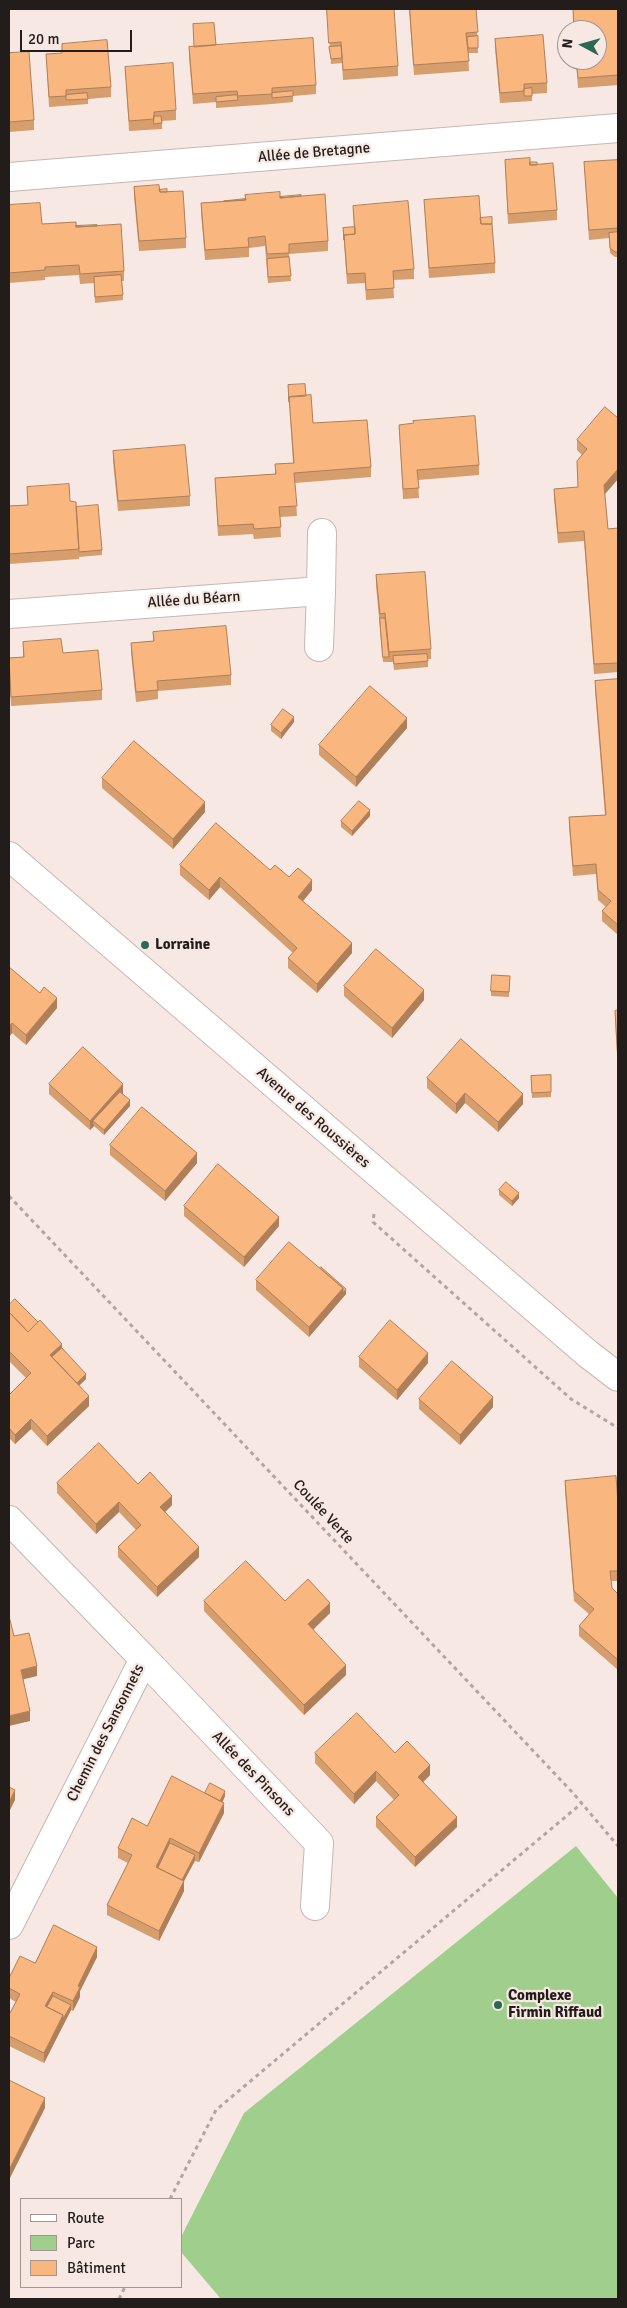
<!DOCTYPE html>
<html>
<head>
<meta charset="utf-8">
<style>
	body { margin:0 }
	#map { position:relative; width:627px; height:2308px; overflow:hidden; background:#f7e8e3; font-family:Signika,sans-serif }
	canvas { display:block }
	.frame { position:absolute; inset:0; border:10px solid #221c1a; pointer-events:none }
	.legend { position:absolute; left:20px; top:2198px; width:162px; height:90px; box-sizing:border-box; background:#f7e8e3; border:1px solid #a29693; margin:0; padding:6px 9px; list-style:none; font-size:15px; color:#221c1a }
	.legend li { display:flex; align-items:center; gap:10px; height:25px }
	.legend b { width:25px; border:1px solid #a29693 }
	.north { position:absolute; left:557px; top:20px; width:50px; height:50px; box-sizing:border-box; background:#f7e8e3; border:1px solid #a29693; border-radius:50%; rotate:276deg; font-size:14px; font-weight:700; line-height:20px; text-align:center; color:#221c1a }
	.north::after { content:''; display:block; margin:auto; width:18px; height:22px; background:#2c6955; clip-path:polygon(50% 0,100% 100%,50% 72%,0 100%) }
	.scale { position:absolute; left:20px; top:30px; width:112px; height:22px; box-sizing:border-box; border:2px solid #221c1a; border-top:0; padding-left:6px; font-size:15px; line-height:18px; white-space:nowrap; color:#221c1a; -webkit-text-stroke:4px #f7e8e3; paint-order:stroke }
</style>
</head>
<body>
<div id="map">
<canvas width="627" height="2308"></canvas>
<div class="frame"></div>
<ul class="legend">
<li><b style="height:6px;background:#fff"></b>Route</li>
<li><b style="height:14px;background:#a0ce8d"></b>Parc</li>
<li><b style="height:14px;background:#f9b67f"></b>Bâtiment</li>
</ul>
<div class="north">N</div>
<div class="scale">20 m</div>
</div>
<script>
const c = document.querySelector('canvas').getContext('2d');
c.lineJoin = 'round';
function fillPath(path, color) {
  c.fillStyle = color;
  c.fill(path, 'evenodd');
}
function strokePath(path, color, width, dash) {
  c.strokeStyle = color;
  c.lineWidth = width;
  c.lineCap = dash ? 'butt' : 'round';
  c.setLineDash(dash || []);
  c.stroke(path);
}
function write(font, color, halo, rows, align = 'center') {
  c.font = font + ' Signika,sans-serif';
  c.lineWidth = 4.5;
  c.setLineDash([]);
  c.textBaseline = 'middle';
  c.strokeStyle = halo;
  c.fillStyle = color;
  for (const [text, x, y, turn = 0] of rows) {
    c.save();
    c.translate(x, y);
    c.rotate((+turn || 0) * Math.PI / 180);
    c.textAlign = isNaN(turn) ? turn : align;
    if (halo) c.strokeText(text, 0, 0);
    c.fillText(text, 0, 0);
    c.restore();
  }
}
const green = new Path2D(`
	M576 1846 618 1898V2299H221L181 2252V2237L244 2113Z`);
const path = new Path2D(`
	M9 1196 573 1793 618 1846
	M374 1214 373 1222 571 1399 618 1428
	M170 2199 216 2110 582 1803
	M119 2299 125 2287`);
const minor = new Path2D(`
	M9 177 618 128
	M9 614 321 591 322 533
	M319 647 321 591
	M9 856 588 1354 618 1377
	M9 1520 144 1659 9 1925
	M144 1659 319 1843 315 1906`);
const wall = new Path2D(`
	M327 9 398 66V76L343 80 342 62V63L331 64Z
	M409 9H476L478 53H468L469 71 414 75Z
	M618 9V85L578 88 576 60H597V30H573V10Z
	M495 39 547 83V93L532 94V101L500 103 495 49Z
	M216 45 316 85V94L293 96V102L272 104 216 108V102L193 104 189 57V47Z
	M9 53 34 120V130L9 132Z
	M46 54 111 87V97L88 99V104L49 107Z
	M125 67 176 110V120L162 121V129L129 131Z
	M505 160 530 162 537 165 557 210V220L508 224Z
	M618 160V257H615L610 253 609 238 589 240 584 162Z
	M134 187 159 190 167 192 186 238V248L139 251 134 197Z
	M245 195 280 197 328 241V251L289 254 291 281 268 283 265 246 249 248V257L205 260 201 213V203L245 199Z
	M424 200 480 218 495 263V273L429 278Z
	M9 205 42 224 76 226 124 271V281H122L123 300 95 303 94 283 80 284 79 275 45 277V280L9 283Z
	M353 206 414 269V279L393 280 394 298 366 300 365 283 347 284 343 228 354 227Z
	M288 385 306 396 313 423 371 467V477L295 483 297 516 280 517 281 537 254 539 253 534 218 536 215 478 275 474V464L293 463Z
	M618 418V479L605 494 608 529 618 528V672L594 674 584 541 558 543 554 499V489L578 487 577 461 582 455 577 450V440Z
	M399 425 479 465V475L418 480 419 498 403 499Z
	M113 451 190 496V506L118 511 113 461Z
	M27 487 70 501 76 507 102 550V555L79 557V555V559L9 564V506L28 505Z
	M376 575 431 649V659H428V667L394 670 393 662H383L376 585Z
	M153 632 231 675V685L158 691V699L136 702 131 653V643L153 641Z
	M23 642 102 690V700L11 706 9 673V658L23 657Z
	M618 679V935L602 921V911L606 907 598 900 596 874 573 876 569 827V817L605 815 595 691V681Z
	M294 722 281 739 271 731V725Z
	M407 728 356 787 319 755V745Z
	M102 778 205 812 173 849 102 788Z
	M370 816 352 836 341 827V821Z
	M180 865 270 870 289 877 312 890 303 901 352 953 317 993 288 968V958L293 953 220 887 209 900 180 875Z
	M9 967 57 1008 26 1045 12 1033 9 1037Z
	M510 976 509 997 491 996V991Z
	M344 986 424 1000 392 1038 344 996Z
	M618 1010V1070L615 1021V1011Z
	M551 1075V1097L532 1098 531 1076Z
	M427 1078 523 1104 498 1132 465 1103 456 1114 427 1088Z
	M49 1084 123 1094 130 1106 104 1135 94 1126 90 1130 49 1094Z
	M110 1145 197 1163 165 1201 110 1155Z
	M499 1190 519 1198 512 1206 499 1195Z
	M184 1206 279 1226 244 1267 184 1216Z
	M256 1280 346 1294 309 1337 256 1290Z
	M9 1305 62 1348 86 1379 79 1386 89 1406 47 1446 31 1429 15 1444 9 1438V1395L26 1378 9 1361Z
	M359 1357 428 1363 397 1400 359 1367Z
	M419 1399 493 1407 460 1445 419 1409Z
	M565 1481 618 1503V1581H611L612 1588 618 1594V1670L579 1636V1626L589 1614 574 1601 565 1491Z
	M57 1483 138 1484 172 1505 165 1512 199 1557 157 1597 118 1557V1547L136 1530 119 1512 96 1534 57 1493Z
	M204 1601H285L330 1613 313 1630 346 1675 304 1715 204 1611Z
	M315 1753H395L430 1775 423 1782 457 1827 415 1867 376 1827V1817L394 1800 376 1781 354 1804 315 1763Z
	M205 1793 225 1796 222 1802 224 1813 199 1862 195 1861 184 1881V1891L159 1941 107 1915V1905L128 1863 118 1858V1848L147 1826Z
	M97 1957 80 1991V1997L73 2011 71 2010 44 2063 9 2046V2015L16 2002 9 1998V1978L35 1963Z`);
const shadedWall = new Path2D(`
	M618 469V479L604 495V485Z
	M294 717V722L281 739V733Z
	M407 718V728L356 787V777Z
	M205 802V812L173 849V839Z
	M370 810V816L352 836V831Z
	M220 877V887L209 900V890Z
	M312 880V890L298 907V897Z
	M352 943V953L317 993V984Z
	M424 990V1000L392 1038V1028Z
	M57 998V1008L26 1045V1035Z
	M12 1023V1033L9 1037V1027Z
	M123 1084V1094L96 1123 93 1121 94 1126 90 1130V1121Z
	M465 1093V1103L456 1114V1104Z
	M523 1094V1104L498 1132V1122Z
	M130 1100V1106L104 1135V1130Z
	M197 1153V1163L165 1201V1191Z
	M519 1193V1198L512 1206V1201Z
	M279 1217V1226L244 1267V1257Z
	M343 1288 346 1289V1294L309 1337V1327Z
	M62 1344V1354L53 1362 50 1355Z
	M428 1353V1363L397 1400V1390Z
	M86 1374V1379L74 1390V1385Z
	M89 1396V1406L47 1446V1436Z
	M493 1397V1407L460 1445V1435Z
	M31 1419V1429L15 1444V1435Z
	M172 1496V1505L160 1517V1507Z
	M119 1502V1512L96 1534V1524Z
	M199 1547V1557L157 1597V1587Z
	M330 1603V1613L308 1634V1624Z
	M346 1665V1675L304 1715V1705Z
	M37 1666V1676L21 1680V1670Z
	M30 1711V1721L9 1726V1716Z
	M430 1765V1775L418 1787V1777Z
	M376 1771V1781L354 1804V1794Z
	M15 1790V1800L9 1812V1802Z
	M225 1791V1796L219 1810V1804Z
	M224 1803V1813L199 1862V1853Z
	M457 1817V1827L415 1867V1857Z
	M170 1838V1848L158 1873 156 1867Z
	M195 1855V1860L184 1881V1891L159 1941V1931L180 1884Z
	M97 1947V1957L80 1991V1997L73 2011V2001L78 1986Z
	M53 1992V2001L48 2012 45 2006Z
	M71 2005V2010L44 2063V2053L63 2015Z
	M45 2098V2108L9 2180V2170Z`);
const building = new Path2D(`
	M327 9H394L398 66 343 70 341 42 329 43Z
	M410 9H476L478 32 466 33 469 61 414 65Z
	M595 9H618V75L578 78 576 60H597V30H574L573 10Z
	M214 23 216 45 194 47 193 24Z
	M543 35 547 83 524 84V91L500 93 495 39Z
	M478 36V48H468L467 37Z
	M313 38 316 85 272 88V94L238 96 237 91 193 94 189 47Z
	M107 40 111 87 66 90V96L49 97 46 54 62 53V44Z
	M341 46 342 58 331 59 329 47Z
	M29 52 34 120 9 122V53Z
	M173 63 176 110 154 112V119L129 121 125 67Z
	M532 88V96H524V89Z
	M293 91V96L272 98V93Z
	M87 93 88 99 66 100V95Z
	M237 95 238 100 216 102V97Z
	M154 116H161L162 123 154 124Z
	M530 158V165L553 163 557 210 508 214 505 160Z
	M618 160V228L589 230 584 162Z
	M530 162H537V165H530Z
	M159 185 160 192 183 191 186 238 139 241 134 187Z
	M167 189V192H160L159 190Z
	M280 192V198L325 194 328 241 289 244V253L267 254 265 236 248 238 249 247 205 250 201 203 246 200 245 195Z
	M301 195V196L280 198V197Z
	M479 196 481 224H492L495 263 429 268 424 200Z
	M245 199V200L224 201Z
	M408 201 414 269 393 271 394 288 366 290 365 273 347 274 344 235 355 234 353 206Z
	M40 203 42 224 76 222V227L121 224 124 271 80 274 79 265 45 267V270L9 273V205Z
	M492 217V224H481L480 218Z
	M97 225V226L76 227V226Z
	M355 227V234L344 235V240L343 228Z
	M618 232V252H615L610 248 609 233Z
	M289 257 291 276 268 277 267 259Z
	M121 275 123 295 95 297 94 277Z
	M305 384 306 396 289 397V402L288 385Z
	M311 395 313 423 367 420 371 467 294 473 297 506 279 507 281 527 254 529 253 524 218 526 215 478 276 474 275 464 294 463 289 397Z
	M605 407 618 418V469L604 485 608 529 618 528V663L594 664 584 531 558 533 554 489 578 487 577 461 587 449 577 440Z
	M475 416 479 465 417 470 419 488 403 489 399 425 414 423 413 421Z
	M185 445 190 496 118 501 113 451Z
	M69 484 70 501 76 502 79 549 9 554V506L28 505 27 487Z
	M98 505 102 550 79 552 76 507Z
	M425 572 431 649 389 652 385 613 380 614 376 575Z
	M380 618H385L389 657H383Z
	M226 626 231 675 157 681 158 690 136 692 131 643 154 641 153 632Z
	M61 639 63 653 98 650 102 690 11 697 9 658 24 657 23 642Z
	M427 654 428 661 394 664 393 656Z
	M618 679V925L602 911 611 901 598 890 596 864 573 866 569 817 606 815 595 681Z
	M370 686 407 718 356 777 319 745Z
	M283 709 294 717 281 733 271 725Z
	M134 741 205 802 173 839 102 778Z
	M359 801 370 810 352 831 341 821Z
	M216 823 270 870 275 865 289 877 298 868 312 880 298 897 352 943 317 984 288 958 297 948 220 877 209 890 180 865Z
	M376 949 424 990 392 1028 344 986Z
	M9 967 40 993 44 987 57 998 26 1035 12 1023 9 1027Z
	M492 975 510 976 509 992 491 991Z
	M618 1010V1060L615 1011Z
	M461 1039 523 1094 498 1122 465 1093 456 1104 427 1078Z
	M83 1047 123 1084 90 1121 49 1084Z
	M551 1075V1092L532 1093 531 1076Z
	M120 1092 130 1100 104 1130 93 1121Z
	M142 1107 197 1153 165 1191 110 1145Z
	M218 1164 279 1217 244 1257 184 1206Z
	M506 1182 519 1193 512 1201 499 1190Z
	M289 1242 343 1288 309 1327 256 1280Z
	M321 1267 346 1289 343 1293V1288L320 1268Z
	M15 1299 38 1322 28 1332 9 1312V1305Z
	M9 1312 28 1332 40 1320 62 1344 50 1355 89 1396 47 1436 31 1419 15 1435 9 1428V1395L31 1373 9 1351Z
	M390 1320 428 1353 397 1390 359 1357Z
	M62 1348 86 1374 77 1383 52 1357Z
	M452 1361 493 1397 460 1435 419 1399Z
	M99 1443 138 1484 150 1472 172 1496 160 1507 199 1547 157 1587 118 1547 141 1525 119 1502 96 1524 57 1483Z
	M616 1476 618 1503V1571H610L612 1588 618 1594V1660L579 1626 594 1609 574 1591 565 1481Z
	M246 1561 285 1601 308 1579 330 1603 308 1624 346 1665 304 1705 204 1601Z
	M9 1616 14 1636 29 1633 37 1666 21 1670 30 1711 9 1716Z
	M357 1713 395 1753 407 1741 430 1765 418 1777 457 1817 415 1857 376 1817 399 1795 376 1771 354 1794 315 1753Z
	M172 1776 224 1803 199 1853 170 1838 156 1867 184 1881 159 1931 107 1905 132 1855 118 1848 132 1818 147 1826Z
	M210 1783 225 1791 220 1801 205 1793Z
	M9 1787 15 1790 9 1802Z
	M170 1843 195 1855 182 1880 158 1868Z
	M54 1925 97 1947 78 1986 80 1987 73 2001 53 1992 45 2006 63 2015 44 2053 9 2036V2015L20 1994 9 1988V1978L20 1956 35 1963Z
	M53 1996 71 2005 63 2019V2015L47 2007Z
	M9 2080 45 2098 9 2170Z`);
const markers = [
	[145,945,5,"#2c6955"],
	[498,2005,5,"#2c6955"]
];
const streetNames = [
	["Allée de Bretagne",314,153,-5],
	["Allée du Béarn",194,600,-4],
	["Avenue des Roussières",313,1118,41],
	["Coulée Verte",323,1512,47],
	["Chemin des Sansonnets",106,1733,-63],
	["Allée des Pinsons",253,1774,46]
];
const poiNames = [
	["Lorraine",155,945],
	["Complexe",508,1996],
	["Firmin Riffaud",508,2013]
];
fillPath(green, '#a0ce8d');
strokePath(minor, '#c6b7b2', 30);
strokePath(path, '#b2a5a1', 3, [4, 4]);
strokePath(minor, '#fff', 28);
fillPath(wall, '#d69d6d');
fillPath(shadedWall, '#ae7f59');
fillPath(building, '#f9b67f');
strokePath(building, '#ae7f59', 1);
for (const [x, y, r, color] of markers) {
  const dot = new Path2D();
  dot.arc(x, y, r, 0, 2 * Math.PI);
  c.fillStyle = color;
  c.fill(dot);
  strokePath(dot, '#f7e8e3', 2);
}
write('15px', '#221c1a', '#f7e8e3', streetNames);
write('bold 15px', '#221c1a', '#f7e8e3', poiNames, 'left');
</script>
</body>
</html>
